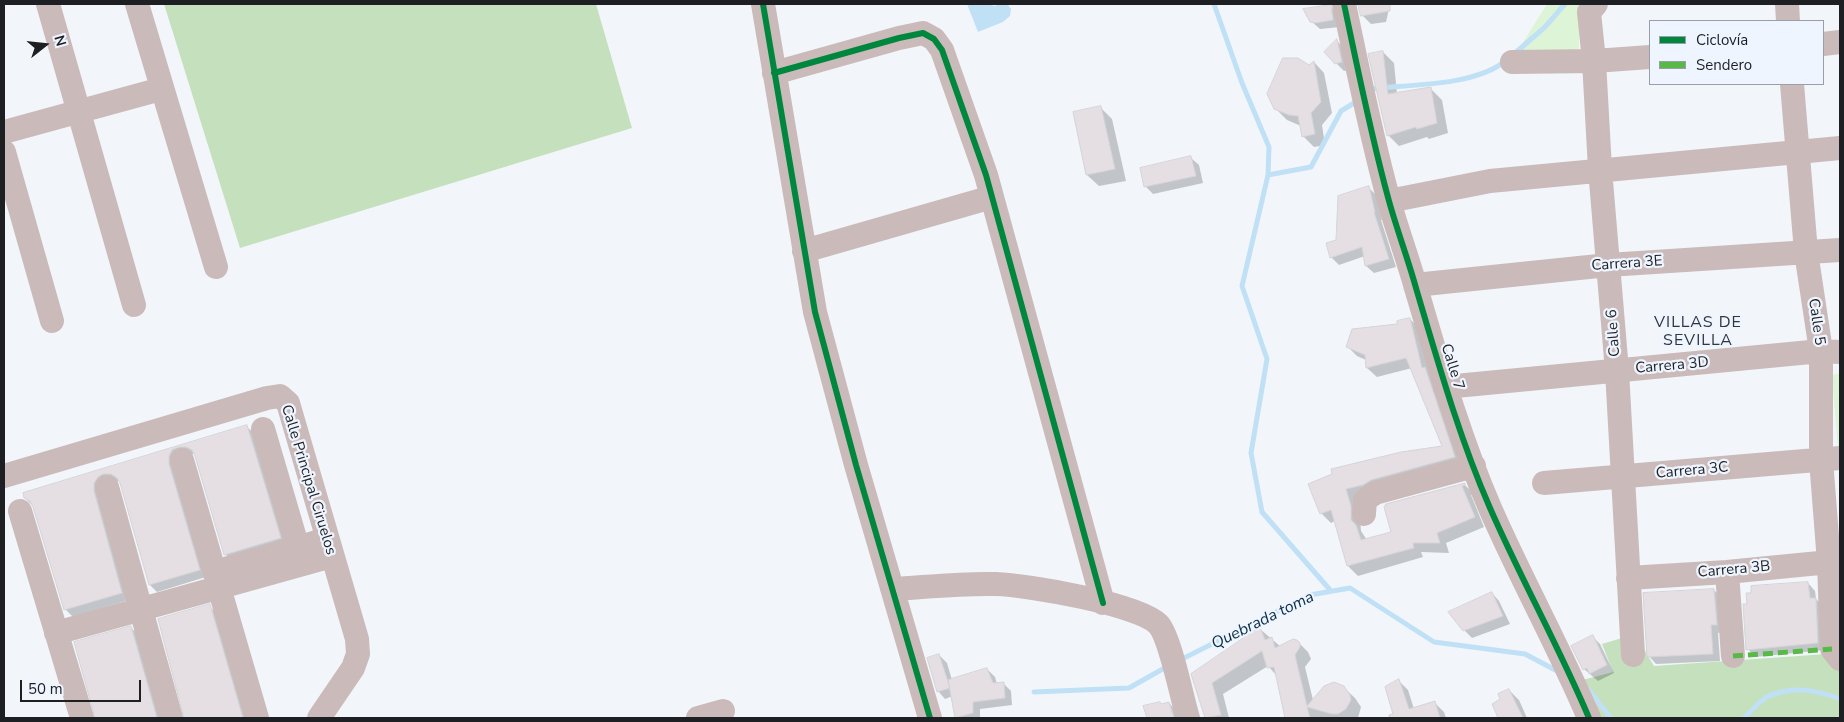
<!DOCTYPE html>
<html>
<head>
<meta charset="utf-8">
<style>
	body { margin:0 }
	#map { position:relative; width:1844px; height:722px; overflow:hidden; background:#f2f6fb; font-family:"Nunito Sans",sans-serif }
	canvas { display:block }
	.frame { position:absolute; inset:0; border:5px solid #1d1f23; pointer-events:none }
	.legend { position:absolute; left:1649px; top:20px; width:175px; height:65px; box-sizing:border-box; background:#eef5ff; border:1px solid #9a9fa7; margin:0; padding:6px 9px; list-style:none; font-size:15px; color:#1d1f23 }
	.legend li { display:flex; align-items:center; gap:10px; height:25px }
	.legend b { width:25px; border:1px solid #9a9fa7 }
	.north { position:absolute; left:20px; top:20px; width:50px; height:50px; -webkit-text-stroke:4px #eef5ff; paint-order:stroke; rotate:74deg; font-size:14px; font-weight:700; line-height:20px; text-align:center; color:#1d1f23 }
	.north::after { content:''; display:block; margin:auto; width:18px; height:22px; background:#1d1f23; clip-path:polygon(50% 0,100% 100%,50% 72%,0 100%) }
	.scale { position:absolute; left:20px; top:680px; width:121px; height:22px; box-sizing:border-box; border:2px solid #1d1f23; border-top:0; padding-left:6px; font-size:15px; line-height:18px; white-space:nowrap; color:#1d1f23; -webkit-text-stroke:4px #eef5ff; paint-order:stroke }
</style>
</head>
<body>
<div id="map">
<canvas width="1844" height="722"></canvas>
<div class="frame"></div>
<ul class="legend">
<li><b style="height:6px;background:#00873e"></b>Ciclovía</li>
<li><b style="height:6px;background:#58b947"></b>Sendero</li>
</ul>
<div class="north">N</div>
<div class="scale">50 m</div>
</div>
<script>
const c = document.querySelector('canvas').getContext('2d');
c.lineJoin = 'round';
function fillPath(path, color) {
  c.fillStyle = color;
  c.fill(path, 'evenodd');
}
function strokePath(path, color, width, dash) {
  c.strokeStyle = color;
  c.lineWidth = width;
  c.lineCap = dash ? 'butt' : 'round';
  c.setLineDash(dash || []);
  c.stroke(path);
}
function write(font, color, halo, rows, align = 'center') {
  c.font = font + ' "Nunito Sans",sans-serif';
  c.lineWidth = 4.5;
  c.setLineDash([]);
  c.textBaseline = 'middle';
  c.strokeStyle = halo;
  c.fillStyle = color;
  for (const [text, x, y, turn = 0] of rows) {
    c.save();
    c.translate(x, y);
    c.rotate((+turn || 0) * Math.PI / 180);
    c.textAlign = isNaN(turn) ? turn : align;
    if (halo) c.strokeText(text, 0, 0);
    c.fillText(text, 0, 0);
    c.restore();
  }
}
const green = new Path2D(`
	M1547 4H1582L1579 11V56L1513 58Z
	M1840 373V450H1838L1832 375Z`);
const forest = new Path2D(`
	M164 4H596L632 128 240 248Z
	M1635 634 1654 666 1827 654 1840 656V718H1577L1571 683 1613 672 1602 644Z`);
const water = new Path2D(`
	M967 4H986L995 6 999 4 1008 5 1011 9 1010 16 1003 22 978 32Z`);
const shadow = new Path2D(`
	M1359 4H1390L1386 22 1371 24 1362 15Z
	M1330 6 1338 14 1340 27 1320 29 1311 21Z
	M1337 41 1345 49 1349 70 1344 71 1336 63Z
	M1383 52 1394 63 1397 94 1431 89 1442 100 1448 133 1429 139 1427 137 1399 146 1388 135Z
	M1314 62 1324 73 1332 113 1322 125 1325 145 1314 147 1303 136 1301 126 1287 120 1275 108Z
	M1100 107 1112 119 1126 181 1099 186 1087 175 1074 113Z
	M1191 158 1199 165 1203 183 1153 194 1145 186Z
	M1368 187 1376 195 1382 220H1381L1396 267 1374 273 1366 266 1365 256 1339 265 1331 257 1337 241Z
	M1410 319 1420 329 1464 467 1381 489 1360 517 1361 531 1367 540 1393 533 1464 484 1474 494 1471 495 1484 527 1446 543 1449 553 1421 552 1423 557 1358 576 1348 566 1335 521 1331 523 1321 513 1309 485 1444 447 1412 368 1377 377 1367 368 1366 360 1357 356 1347 346Z
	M247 427 255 434 288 546 233 562 225 554 195 454H186L206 577 157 592 150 585 120 481H111L129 600 73 617 65 609 34 507 25 498 24 493Z
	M1808 583 1815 591 1816 599 1824 607 1825 650 1755 657 1748 649Z
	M1714 590 1722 598 1724 632 1718 633 1720 661 1656 664 1649 656Z
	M1492 593 1499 601 1510 624 1472 638 1464 630Z
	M209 606 217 614 247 718H186Z
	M131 628 139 635 162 718H97L96 714Z
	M1260 629 1281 647 1297 641 1308 652 1311 659 1305 667 1313 700 1343 687 1355 698 1361 707 1358 718H1286L1277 676 1268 666 1223 694 1229 718H1206L1192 675Z
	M1593 637 1600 644 1614 673 1598 681 1584 669Z
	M939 655 947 663 952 680 987 669 995 677 997 684 1003 683 1011 691 1012 705 980 709V718H957L953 696 945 699 938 691Z
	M1399 681 1408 690 1414 709 1434 702 1444 712 1446 718H1396L1387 687Z
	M1509 690 1519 700 1527 718H1499L1493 705 1502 699Z
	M1169 703 1180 714 1181 718H1148L1145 707Z`);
const stream = new Path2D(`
	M1214 4 1242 83 1269 147 1268 175 1242 286 1267 359 1251 453 1262 512 1331 591
	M1514 54 1545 27 1565 4
	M1370 92 1376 88C1412 85 1477 85 1505 61
	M1268 175 1311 167 1341 111 1359 100
	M1180 660 1310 595 1350 588 1434 642 1525 654 1559 672
	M1588 689 1611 718
	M1034 692 1129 688 1168 666
	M1744 718C1751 712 1759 701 1767 697 1792 685 1816 690 1840 699`);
const building = new Path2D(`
	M1358 4H1390V11L1361 16Z
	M1331 5 1333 20 1315 23 1310 22 1303 9Z
	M1337 39 1342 62 1335 64 1324 52Z
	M1383 51 1388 94 1431 87 1437 123 1417 129 1416 127 1387 136 1368 54Z
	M1283 58H1298L1309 65 1314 61 1321 102 1311 113 1315 134 1302 137 1298 116 1289 115 1274 109 1267 94Z
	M1101 106 1115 169 1086 175 1073 112Z
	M1191 156 1196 176 1144 187 1140 168Z
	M1369 186 1375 212H1374L1389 259 1365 266 1362 247 1330 258 1326 243 1336 240 1338 196Z
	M1410 318 1422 368 1425 367 1455 457 1371 480 1363 485 1346 489 1351 506V520L1356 525 1361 540 1391 532 1384 507 1386 504 1465 483V485L1462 486 1475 517 1437 533 1440 543H1413L1414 548 1347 566 1331 510 1320 514 1308 484 1332 474 1331 469 1401 452 1442 446 1406 358 1366 368 1365 355 1346 347 1352 329 1397 324V321Z
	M247 425 281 538 224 555 195 456 192 450 186 447H178L172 450 169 456V464L200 570 149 585 120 483 117 478 111 474H103L98 477 94 483V491L122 593 64 610 33 507 30 501 24 498 23 493Z
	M1808 582 1810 598H1816L1818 643 1746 650 1743 604H1747L1746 593H1751V586Z
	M1714 589 1717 625H1711L1713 654 1647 657 1643 593Z
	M1492 592 1503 616 1463 631 1448 612Z
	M210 604 243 718H184L158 619Z
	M131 626 157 718H95L74 642Z
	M1260 627 1265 640 1272 637 1275 648 1293 639 1297 640 1300 643V647L1295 655 1307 706 1324 686 1334 682 1344 686 1350 695 1351 700 1346 709 1338 714H1332L1307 707 1310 718H1285L1274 667 1267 668 1262 651 1212 683 1221 715 1205 718 1191 674Z
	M1593 635 1607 665 1589 674 1587 668 1583 670 1571 646Z
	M939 654 950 688 937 692 927 658Z
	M987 668 993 683 1004 682 1005 698 973 702V713L955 718 948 680Z
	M1399 679 1409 709 1435 701 1440 718H1389V715L1393 714 1385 687Z
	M1509 689 1523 718H1498L1492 704 1500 699 1498 694Z
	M1160 702 1161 704 1169 702 1174 718H1147L1143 706Z`);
const minor = new Path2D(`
	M48 4 134 305
	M137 4 216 267
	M763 4 815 312 856 465 930 718
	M1344 4C1358 70 1371 136 1389 201 1397 230 1408 259 1416 288 1438 362 1459 437 1490 508 1521 579 1559 647 1589 718
	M1596 4 1589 12 1594 61 1600 169 1617 371 1633 655
	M1787 4 1788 21
	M1823 44 1840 42
	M1512 62 1594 61 1650 57
	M774 73 899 38 923 33 934 39 942 50 986 175 1103 603
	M1792 84 1806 252 1821 351V460L1829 562 1832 649 1840 659
	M4 132 161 89
	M4 152 52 321
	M1389 201 1490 181 1840 148
	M804 251 992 197
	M1415 285 1608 265 1840 250
	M1445 387 1821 351 1840 352
	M263 429 302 562
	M182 460 257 718
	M4 476 267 398 280 396 288 403 357 639 358 654 353 668 319 718
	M1544 483 1840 458
	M107 487 171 718
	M20 511 82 718
	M1364 514 1365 500 1375 493 1474 466
	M225 569 327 539
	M1727 572 1733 656
	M1628 578 1727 572 1840 561
	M893 589C927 587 962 583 996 584 1027 585 1138 604 1158 624 1170 636 1182 699 1188 718
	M56 633 332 556
	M698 718 723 711`);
const quiet = new Path2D(`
	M1733 656 1832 649`);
const cycleway = new Path2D(`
	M763 4 815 312 856 465 930 718
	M1344 4C1358 70 1371 136 1389 201 1397 230 1408 259 1416 288 1438 362 1459 437 1490 508 1521 579 1559 647 1589 718
	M774 73 899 38 923 33 934 39 942 50 986 175 1103 603`);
const streetNames = [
	["Carrera 3E",1627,264,-4],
	["Calle 5",1816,322,82],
	["Calle 6",1614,333,-94],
	["Carrera 3D",1672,366,-5],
	["Calle 7",1452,367,73],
	["Carrera 3C",1692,471,-5],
	["Calle Principal Ciruelos",308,480,73],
	["Carrera 3B",1734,570,-5]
];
const neighbourhoodNames = [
	["VILLAS DE",1698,323],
	["SEVILLA",1698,341]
];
const waterNames = [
	["Quebrada toma",1263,621,-26]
];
fillPath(green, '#ddf5d6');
fillPath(forest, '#c5e0bd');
fillPath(water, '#c0e0f6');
fillPath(shadow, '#0003');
strokePath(stream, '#c0e0f6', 5);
fillPath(building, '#e5dee3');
strokePath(building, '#d4d4d7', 1);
strokePath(minor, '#cbbaba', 24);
strokePath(quiet, '#58b947', 5, [10, 5]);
strokePath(cycleway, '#00873e', 6);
write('15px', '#1d1f23', '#eef5ff', streetNames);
c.letterSpacing = '1px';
write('16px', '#31363e', '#eef5ff', neighbourhoodNames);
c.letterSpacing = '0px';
write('italic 16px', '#0a2d41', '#eef5ff', waterNames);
</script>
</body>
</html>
